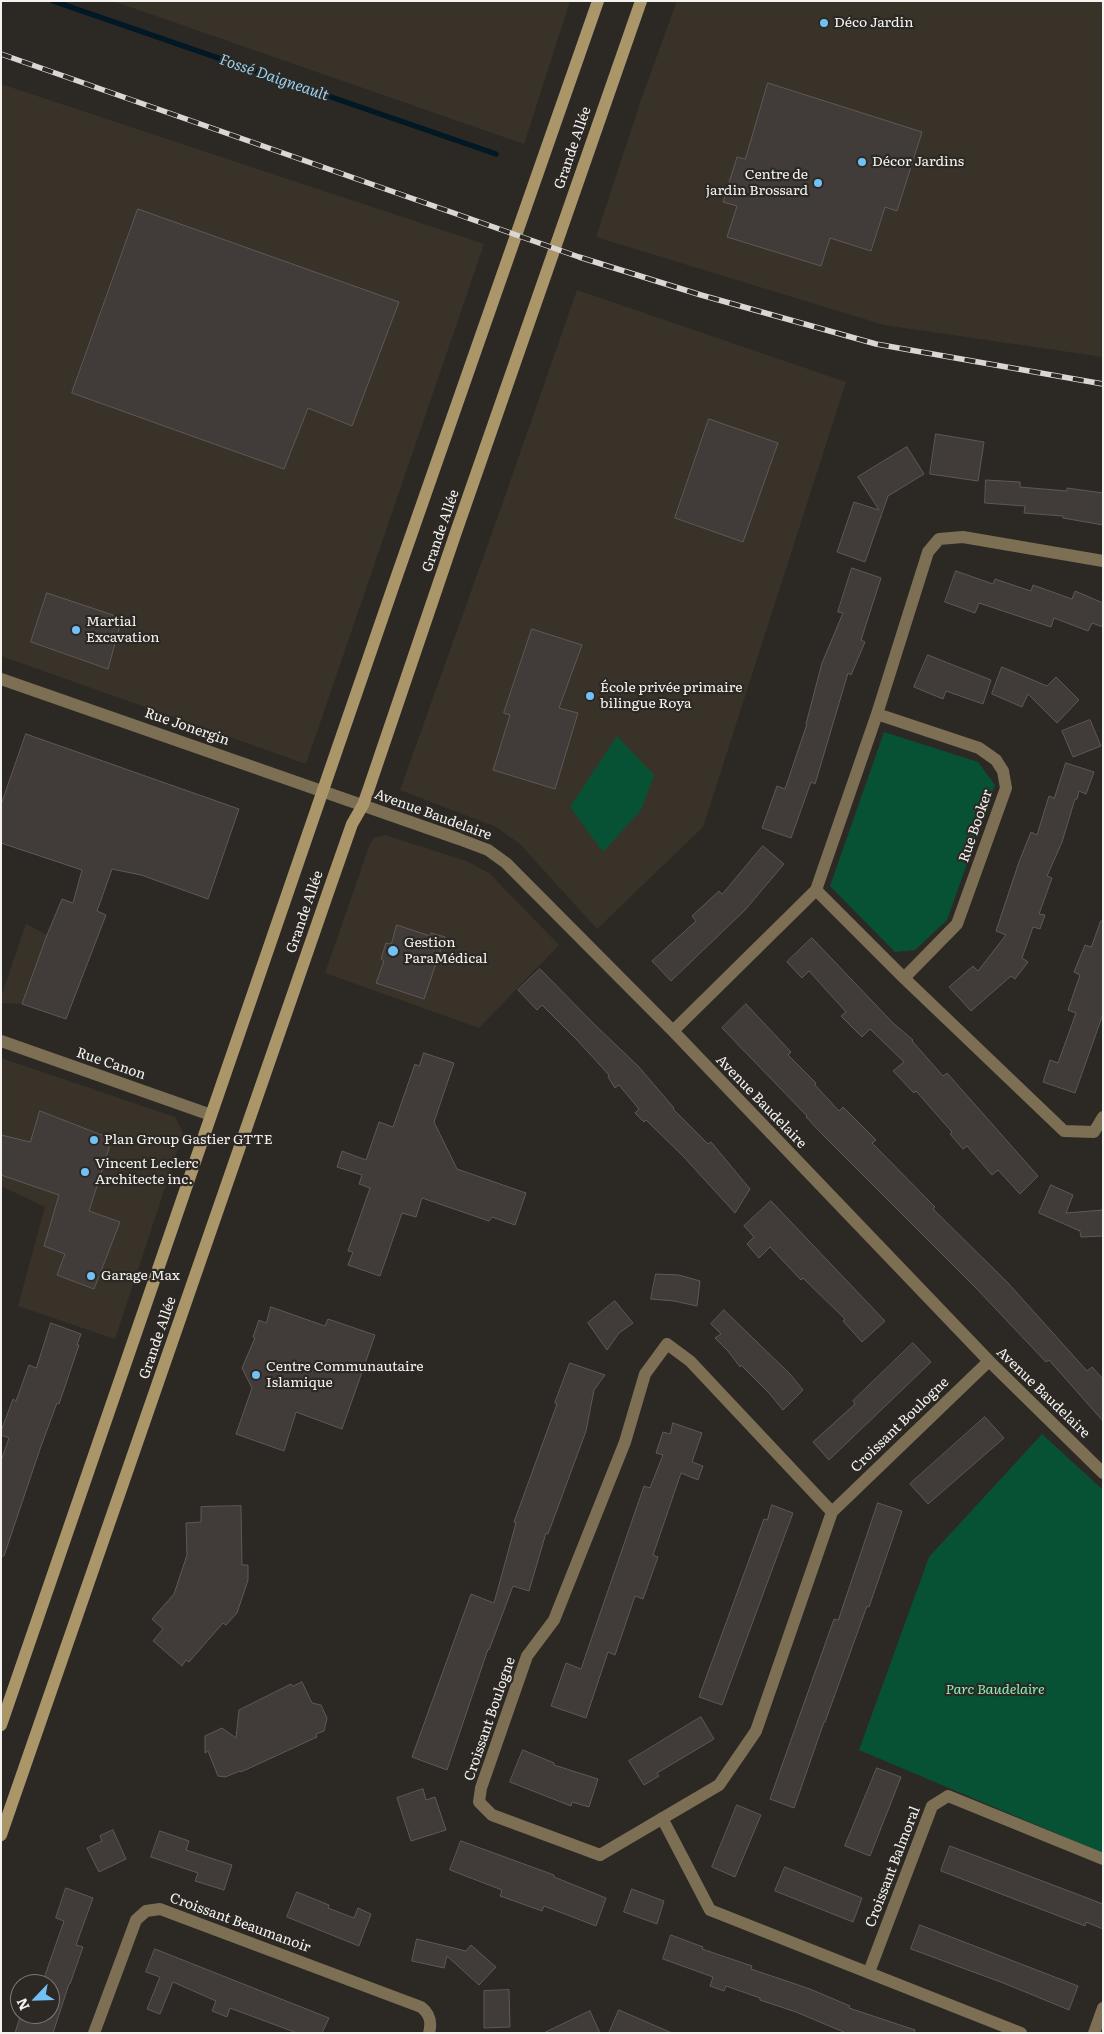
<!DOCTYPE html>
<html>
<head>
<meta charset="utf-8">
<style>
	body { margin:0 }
	#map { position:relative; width:1104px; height:2034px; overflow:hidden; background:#2c2925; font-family:Literata,serif }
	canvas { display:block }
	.frame { position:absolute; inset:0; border:2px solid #f5f3f0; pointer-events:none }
	.north { position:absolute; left:10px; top:1974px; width:50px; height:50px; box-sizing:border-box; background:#2c2925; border:1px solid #7c7a76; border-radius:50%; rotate:246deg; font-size:14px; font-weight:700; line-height:20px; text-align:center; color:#f5f3f0 }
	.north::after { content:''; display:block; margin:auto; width:18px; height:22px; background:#72c1f5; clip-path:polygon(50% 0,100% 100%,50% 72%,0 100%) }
</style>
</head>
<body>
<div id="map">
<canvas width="1104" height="2034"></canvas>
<div class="frame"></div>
<div class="north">N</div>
</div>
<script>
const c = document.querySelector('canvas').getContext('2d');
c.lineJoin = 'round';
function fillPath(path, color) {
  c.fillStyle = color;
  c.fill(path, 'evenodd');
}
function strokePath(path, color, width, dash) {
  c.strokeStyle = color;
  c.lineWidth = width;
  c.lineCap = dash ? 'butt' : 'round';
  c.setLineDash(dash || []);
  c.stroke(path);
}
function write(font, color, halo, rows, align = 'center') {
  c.font = font + ' Literata,serif';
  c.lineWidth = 4.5;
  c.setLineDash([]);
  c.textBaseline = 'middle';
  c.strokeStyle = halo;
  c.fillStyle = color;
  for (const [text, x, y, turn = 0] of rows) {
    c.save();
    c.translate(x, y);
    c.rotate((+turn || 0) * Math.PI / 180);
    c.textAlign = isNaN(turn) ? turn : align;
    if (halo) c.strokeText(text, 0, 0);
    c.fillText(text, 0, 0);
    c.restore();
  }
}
const built = new Path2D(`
	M113 1H570L524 144Z
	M677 1H1103V357L884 325 596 237 642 97Z
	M1 84 484 244 306 764 1 656Z
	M577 290 846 382 703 827 597 929 520 844 496 827 400 790 497 519Z
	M385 835 466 861 489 873 559 945 479 1028 325 973 370 844 374 838Z
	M26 924 47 935 93 950 66 1019 22 1004 1 1003V997Z
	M1 1058 175 1117 183 1133 115 1339 18 1306 45 1207 1 1186Z`);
const green = new Path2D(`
	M884 732 978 762 995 785 947 920 915 950 895 952 830 886Z
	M617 736 654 775 641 810 603 852 570 807Z
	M1042 1434 1103 1490V1853L859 1750 929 1557Z`);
const stream = new Path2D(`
	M53 1 496 154`);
const building = new Path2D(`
	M768 83 922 132 897 211 885 207 871 251 830 238 821 266 727 237 737 206 723 202 737 157 745 159Z
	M138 209 399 302 352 426 308 408 284 469 72 393Z
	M709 419 778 443 743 542 675 518Z
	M936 434 984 442 978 481 930 474Z
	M907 447 924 474 888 496 865 562 837 552 854 502 879 510 858 477Z
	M986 480 1020 482V487L1067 491V488L1103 493V525L1063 518V516L1024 513 1025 506 985 503Z
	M852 568 881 578 861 640 865 642 851 675 848 673 815 784 811 782 791 838 762 828 777 786 785 789 807 724H806L822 663 843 613 838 612Z
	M956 571 993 584 995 579 1031 591 1033 585 1072 599 1075 591 1103 603V627L1092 623 1088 631 1054 618 1051 627 979 603 975 613 945 602Z
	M47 593 122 618 108 669 31 642Z
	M532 629 582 645 559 708 578 713 555 789 493 770 510 715 504 713Z
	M928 655 991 680 983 704 946 691 943 699 914 687Z
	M1002 667 1047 686 1056 677 1079 700 1057 723 1028 694 1022 707 992 694Z
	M1090 720 1101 746 1073 757 1062 731Z
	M26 734 239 809 208 899 141 875 112 869 97 911 106 915 66 1019 22 1004 47 935 62 899 73 903 82 870 1 843V805Z
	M1066 763 1094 772 1086 794 1079 791 1077 799H1075L1062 842 1047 876 1052 878 1039 914 1045 915 1040 929 1033 927 1022 958 1028 962 1015 979 1011 976 971 1011 949 987 973 966 978 971 1006 935 996 931 1019 862 1031 832 1037 835 1049 796 1054 798Z
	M763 846 784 864 745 910 671 981 652 961 696 921 692 916 719 891 722 894Z
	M1101 921H1103V1014L1075 1093 1043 1082 1050 1060 1058 1063 1076 1013 1068 1010 1080 975 1074 972 1085 945 1091 947Z
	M397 925 430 936 431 933 445 937 424 999 376 983 384 961 381 959 386 943 391 944Z
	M812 938 893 1023 913 1040 912 1041 943 1076 947 1073 1038 1176 1020 1194 998 1170 992 1175 967 1146 963 1149 950 1134 952 1132 916 1091 914 1093 893 1071 904 1062 870 1029 862 1037 841 1016 846 1012 809 971 802 978 787 962Z
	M540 969 595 1025 638 1066 674 1108 673 1109 708 1144 711 1142 750 1189 735 1213 683 1156 646 1120 644 1122 635 1113 639 1109 619 1085 615 1088 608 1077 609 1075 578 1041 542 1005 537 1010 518 990Z
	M746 1004 791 1052 788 1055 816 1083 815 1085 839 1111 843 1107 876 1140 872 1143 935 1207 933 1209 1008 1283 1087 1371 1092 1367 1103 1379V1421L1049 1360 1046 1362 976 1288 822 1134 806 1117 807 1116 722 1028Z
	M424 1053 454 1063 434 1122 457 1169 526 1193 515 1225 492 1217 489 1221 422 1198 416 1217 402 1213 380 1276 348 1265 353 1252 348 1251 370 1188 359 1184 362 1175 337 1167 342 1151 366 1160 379 1122 393 1127 415 1064 419 1066Z
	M40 1111 112 1139 89 1211 120 1222 94 1289 57 1275 65 1254 44 1246 59 1195 1 1175V1135L30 1142Z
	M1051 1185 1073 1195 1066 1213 1103 1210V1236L1081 1237 1080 1231 1039 1213Z
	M771 1201 885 1321 862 1342 843 1321 845 1319 803 1278 801 1280 770 1247 759 1258 747 1244 754 1237 744 1226Z
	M656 1274 679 1275 700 1281 697 1306 674 1301 651 1299Z
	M615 1301 633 1323 619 1333 607 1350 588 1323Z
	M271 1307 325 1326 328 1319 375 1335 342 1429 296 1412 284 1451 236 1434 252 1388 242 1368 255 1338 253 1337 259 1320 266 1323Z
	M724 1310 790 1374 803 1390 783 1410 769 1393 741 1365 740 1367 728 1351 715 1338 721 1334 711 1324Z
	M51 1323 81 1334 77 1345H79L59 1404 57 1403 40 1449 4 1556H1V1461L9 1438 1 1435V1431L13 1399 16 1401 29 1365 36 1368Z
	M913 1343 931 1362 829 1460 813 1442 855 1404 853 1401Z
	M570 1363 605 1375 594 1390 586 1431 548 1534 546 1533 529 1591 513 1586 489 1650 488 1649 447 1770 412 1757 471 1594 494 1603 516 1523 514 1522 557 1404 555 1403Z
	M985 1417 1004 1438 928 1504 910 1484Z
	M673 1423 702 1433 692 1462 703 1466 698 1480 681 1473 653 1555 658 1557 643 1599 635 1596 615 1655 608 1652 586 1718 551 1706 566 1663 581 1669 644 1486 650 1488 663 1455 656 1453 663 1432 670 1434Z
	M878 1503 902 1511 869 1607 867 1606 825 1722H824L794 1808 770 1799 834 1619 838 1620Z
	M772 1505 793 1513 722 1705 699 1697 764 1519 767 1520Z
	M241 1506 242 1565H248V1580L237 1613 226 1625 223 1623 189 1662 186 1660 182 1666 153 1641 163 1629 152 1619 174 1594 187 1555 186 1523 201 1522V1507Z
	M302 1682 312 1703 321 1705 327 1718 324 1731 316 1734 317 1737 241 1772 240 1771 225 1777 218 1776 208 1751 205 1753V1736L222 1728 236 1738 239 1710 291 1684 293 1686Z
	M701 1717 714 1739 657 1773 659 1776 644 1785 629 1761Z
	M523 1750 554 1763V1765L598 1779 589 1807 572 1802 571 1806 510 1782Z
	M877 1768 901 1777 870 1856 845 1846Z
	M423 1789 426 1800 435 1797 446 1830 411 1841 397 1798Z
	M737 1805 761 1815 735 1877 712 1867Z
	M113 1830 126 1859 99 1872 87 1848 102 1841 100 1836Z
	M160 1831 189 1841 186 1850 232 1865 224 1890 195 1881 198 1873 151 1857Z
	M461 1841 554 1875V1877L606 1898 596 1926 544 1906 542 1911 500 1896 502 1890 450 1870Z
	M950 1846 1103 1904V1929L1086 1922 1085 1926 941 1871Z
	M785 1867 862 1898 853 1922 775 1891Z
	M66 1888 93 1898 76 1945 83 1947 70 1984H69L53 2033H15L21 2014H50V1984H42L64 1921 56 1918Z
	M632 1889 664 1901 657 1924 624 1912Z
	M297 1892 329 1905 328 1908 354 1918 358 1908 371 1914 359 1946 287 1917Z
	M920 1925 1078 1986 1069 2010 1006 1984 911 1949Z
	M671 1935 703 1947 702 1949 752 1966 751 1969 810 1989 850 2006 849 2008 915 2030 914 2033H846L796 2012 760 2000V1998L726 1986 724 1991 710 1986 713 1977 663 1959Z
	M417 1939 466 1951 471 1945 496 1967 479 1985 447 1956 444 1968 412 1961Z
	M155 1949 329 2018 322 2033H297L230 2008 227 2017 212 2011 216 2001 173 1982 160 2014 147 2009 160 1977 146 1972Z
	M509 1990 510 2027 484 2028V1991Z
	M619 2010 672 2033H609Z
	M590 2011 600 2033H544Z`);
const street = new Path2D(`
	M1 679 459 839 488 850 506 863 673 1031 989 1361 1103 1473
	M877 714 979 748 996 760 1003 771 1006 788 957 924 904 978
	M816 890 904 978 1064 1131 1094 1132 1103 1117
	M673 1031 816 890 877 714 928 552 939 539 963 537 1103 561
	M1 1041 211 1115
	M832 1512 690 1361 667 1344 645 1374 625 1442 554 1620 527 1656 481 1788 479 1802 492 1815 600 1855 719 1785 756 1731 832 1512 989 1361
	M662 1818 710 1910 1021 2033
	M869 1972 932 1806 948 1796 1103 1859
	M94 2033 136 1920 146 1911 160 1909 421 2007C430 2014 432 2022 429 2033
	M1094 2033 1103 2008`);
const secondary = new Path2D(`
	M1 1725 393 587 598 1
	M1 1835 331 884 352 824 363 805 369 788 456 532 641 1`);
const rail = new Path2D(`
	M1 54 579 257 701 295 876 344 1103 384`);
const markers = [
	[824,23,5,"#72c1f5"],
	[862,162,5,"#72c1f5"],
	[818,183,5,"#72c1f5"],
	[76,630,5,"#72c1f5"],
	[590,696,5,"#72c1f5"],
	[393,951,6,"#72c1f5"],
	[94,1140,5,"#72c1f5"],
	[85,1172,5,"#72c1f5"],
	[91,1276,5,"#72c1f5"],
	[256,1375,5,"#72c1f5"]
];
const poiNames = [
	["Déco Jardin",834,23],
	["Décor Jardins",872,162],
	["Centre de",808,175,"right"],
	["jardin Brossard",808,191,"right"],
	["Martial",86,622],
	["Excavation",86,638],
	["École privée primaire",600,688],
	["bilingue Roya",600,704],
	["Gestion",404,943],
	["ParaMédical",404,959],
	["Plan Group Gastier GTTE",104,1140],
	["Vincent Leclerc",95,1164],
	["Architecte inc.",95,1180],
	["Garage Max",101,1276],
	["Centre Communautaire",266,1367],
	["Islamique",266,1383]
];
const streetNames = [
	["Grande Allée",573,148,-71],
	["Grande Allée",441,531,-71],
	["Rue Jonergin",187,727,19],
	["Avenue Baudelaire",433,815,20],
	["Rue Booker",976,826,-71],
	["Grande Allée",305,912,-71],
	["Rue Canon",111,1064,19],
	["Avenue Baudelaire",761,1102,46],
	["Grande Allée",158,1338,-71],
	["Avenue Baudelaire",1043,1393,44],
	["Croissant Boulogne",900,1425,-44],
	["Croissant Boulogne",490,1719,-71],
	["Croissant Balmoral",893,1867,-69],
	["Croissant Beaumanoir",240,1923,20]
];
const parkNames = [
	["Parc Baudelaire",995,1690]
];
const waterNames = [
	["Fossé Daigneault",274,78,19]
];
fillPath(built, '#393229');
fillPath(green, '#075234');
strokePath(stream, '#021825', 5.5);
fillPath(building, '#413b3a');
strokePath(building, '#5f5857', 1);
strokePath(street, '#7c6f54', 12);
strokePath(secondary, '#ab966a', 12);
strokePath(rail, '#d9d7d3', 5.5);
strokePath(rail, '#2c2925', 4, [11]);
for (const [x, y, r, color] of markers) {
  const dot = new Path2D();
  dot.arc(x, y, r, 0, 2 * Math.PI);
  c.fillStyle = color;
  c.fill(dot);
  strokePath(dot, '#2c2925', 2);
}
write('14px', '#f5f3f0', '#2c2925', poiNames, 'left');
write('14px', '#f5f3f0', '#2c2925', streetNames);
write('italic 14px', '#85f0b9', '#2c2925', parkNames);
write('italic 15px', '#98d2f3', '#2c2925', waterNames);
</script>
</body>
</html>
